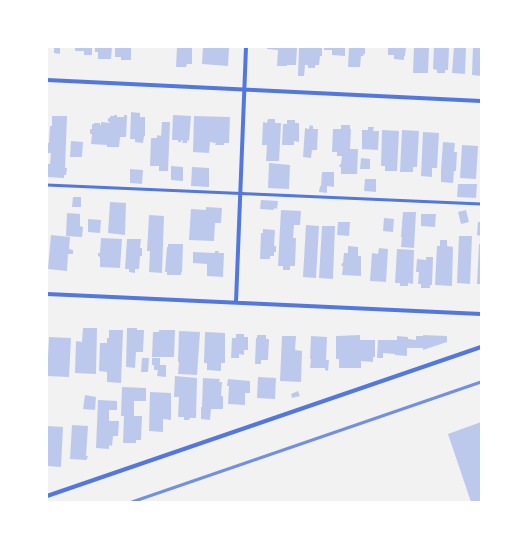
<!DOCTYPE html>
<html>
<head>
<meta charset="utf-8">
<style>
	body { margin:0 }
	#map { position:relative; width:528px; height:549px; overflow:hidden; background:#f2f2f2; font-family:"Noto Sans",sans-serif }
	canvas { display:block }
	.frame { position:absolute; inset:0; border:48px solid #fff; pointer-events:none }
</style>
</head>
<body>
<div id="map">
<canvas width="528" height="549"></canvas>
<div class="frame"></div>
</div>
<script>
const c = document.querySelector('canvas').getContext('2d');
c.lineJoin = 'round';
function fillPath(path, color) {
  c.fillStyle = color;
  c.fill(path, 'evenodd');
}
function strokePath(path, color, width, dash) {
  c.strokeStyle = color;
  c.lineWidth = width;
  c.lineCap = dash ? 'butt' : 'round';
  c.setLineDash(dash || []);
  c.stroke(path);
}
const building = new Path2D(`
	M54 47H60V54L54 53Z
	M75 47H92V55H84V51H75Z
	M95 47H112L111 59H98V52H95Z
	M115 47H131V60H121V57H115Z
	M177 47H192V64H187L186 67H176Z
	M203 47H229L228 66 202 64Z
	M267 47H297L296 65H287V66H277L278 50 267 49Z
	M299 47H322V56H320L319 65H315V68H308V65H305L304 76H298Z
	M324 47H345V56L332 55V50H324Z
	M349 47H365V54H363L364 56H361L360 67H348Z
	M388 47H406L405 56H404V60L394 59V55H388Z
	M414 47H429L428 73H413Z
	M434 47H449L448 70H445V73H437V70L433 69Z
	M454 47H466L465 74 452 73Z
	M473 47H481V76L472 75Z
	M131 112 140 113V117H145V136H144L143 143 135 142V139H130Z
	M114 115H117V117H124V115H127V117L126 137H120L119 147H107V145L91 144 92 134H90V129H92V124H94V123H100V125H101V122L110 123V122H108V118H110V116H114Z
	M173 115 191 116 189 141 187 140V143H182L183 141 181 140V142H178V140H172Z
	M52 116H67L65 168H67L66 175H64V178L47 177V164H50L51 153H47V143H49L50 126H52Z
	M194 116 230 117 229 143H224V145H215L216 143 210 142 209 153 193 152Z
	M268 119H275V123H281L279 161H266L267 145H262L263 122 267 123Z
	M287 120H295V123H299V142L294 141V145H282L283 124H287Z
	M162 122H170L168 171H159V166H150L151 138H157V135L161 136Z
	M310 125 313 126V129H318L317 150H312L311 158 303 157 305 128 309 129Z
	M341 125H350V129H351L350 149H358L357 174H341V167H339L340 164H341L342 156H337V152H332L333 129H341Z
	M368 127H374L373 131H379L378 150 362 149V130H368Z
	M382 130 399 131 397 171H385V166H381Z
	M402 130 419 131 417 167H413V172H400Z
	M423 132 439 133 437 168H432V177L421 176Z
	M71 141 83 142 82 157H70Z
	M443 142 455 143 454 152H457L456 171H454L453 183 441 182V170Z
	M462 145 478 146 476 179 460 178Z
	M361 158 370 159V169H360Z
	M269 163 290 165 289 189 268 188Z
	M171 166 183 167V181L171 180Z
	M192 167 209 168V187L191 186Z
	M130 169 143 170 142 184 130 183Z
	M322 172H334V187L327 186V193L319 192 320 186H321Z
	M365 179H376V192L364 191Z
	M458 184H477L476 198 457 197Z
	M73 197H81V207H72Z
	M261 200 278 201 277 209 274 208V210L260 209Z
	M110 202 126 203 125 235 108 233Z
	M206 207 222 208 221 223H215L214 241 189 240 191 209 206 210Z
	M281 210 301 211 300 225H294L293 238H296L295 266H290V270H283V266H278Z
	M466 210 469 222 461 224 458 212Z
	M403 212H416L414 248 401 247 402 237H401Z
	M67 213 80 214V226L83 227 82 237 66 236Z
	M421 214H436L435 227 421 226Z
	M149 215 164 216 162 273 149 272 150 251H147Z
	M384 218 394 219 393 232 383 231Z
	M88 219 101 220 100 233 88 232Z
	M338 222H350L349 236 337 235Z
	M478 222H481V236L477 235Z
	M306 225 319 226 316 278 303 277Z
	M322 226H335L333 279 319 278Z
	M263 229 275 230 274 246H276V252H274V256H270V259H260L261 233H263Z
	M51 235 70 237 69 249 73 250V254H68L67 271 48 269Z
	M459 236H472L470 284 457 283Z
	M101 238 122 239 120 268 100 267V257L98 256V253H100Z
	M127 239H141L140 248H142V256H140L139 269H135V273L129 272V269H125Z
	M440 240H447V246L453 247 452 286 435 285 437 246H440Z
	M168 244H183L182 273 181 272V275H167V272H165L167 247H168Z
	M479 244H481V284H477Z
	M348 246 358 247V256H361V276L342 275 343 266H341L342 263H343L344 253H348Z
	M379 248 388 249 386 282 370 281 372 253 378 254Z
	M397 249 414 250 413 284 408 283V286H400V283H395Z
	M215 251H219L218 253H224L223 277 207 276V264L193 263V252L215 253Z
	M426 257H433L432 285H430V288H421V284H418L419 272H416L417 259 426 260Z
	M83 328H97L96 374 75 373 76 341 82 342Z
	M127 328H137V330H144L143 352H136L135 368 126 367Z
	M109 330H123L121 383 107 382V372L99 371 100 343H107V338H109Z
	M159 330H175L174 357H152L153 332H159Z
	M179 331 200 332 197 375 178 374 179 362H178Z
	M205 332 225 333V363H221V371L207 370V363H204Z
	M236 334H244V337H248V350H244V355L239 354V358H231L232 338H236Z
	M257 335H266V339H269L268 360H261V364H255L256 338H257Z
	M360 335V340H375V357H373V362L361 361V368H339V359H336V336Z
	M423 335 447 336V342L423 350V348H407V356L395 355V354L383 353V358H377L378 340H397V336L408 337V339L416 340V336H423Z
	M282 336H296L295 350 302 351 301 382 280 381Z
	M311 336 327 337 326 360H329L328 371 325 370V368H310L311 359H310Z
	M49 337 71 338 69 377 47 376Z
	M142 358H149L148 372H141Z
	M152 358H160V365H166V377L157 376 158 370H154V365H152Z
	M175 376 197 378 196 418H190L189 420H184V417H178L179 397H174Z
	M258 377 276 378 275 399 257 398Z
	M203 378 220 379 219 382H222L221 396H223V409H211L210 420 201 419V407H202Z
	M228 379 250 381V393H245V405L228 404 229 386H227Z
	M122 387 146 388V401H134V416H142L141 440H136V443H123L124 416H121Z
	M298 391 300 396 292 398 291 394Z
	M150 392 171 393V420L163 419V432L149 431Z
	M85 395 96 397 95 410 83 409Z
	M98 400 117 401V410H109V421H119L118 436H113L112 446 109 445V449L96 448Z
	M481 422V502H471L448 434Z
	M72 425 88 426 86 456H88L87 459 86 460 70 459Z
	M47 426 63 427 61 467 47 466Z`);
const service = new Path2D(`
	M47 185 481 204`);
const minor = new Path2D(`
	M47 80 481 101
	M47 294 481 314
	M236 302 246 47
	M47 496 481 347`);
const rail = new Path2D(`
	M132 502 481 382`);
fillPath(building, '#bdc9ec');
strokePath(service, '#5277de', 3);
strokePath(minor, '#5277de', 4);
strokePath(rail, '#7290e2', 3);
</script>
</body>
</html>
